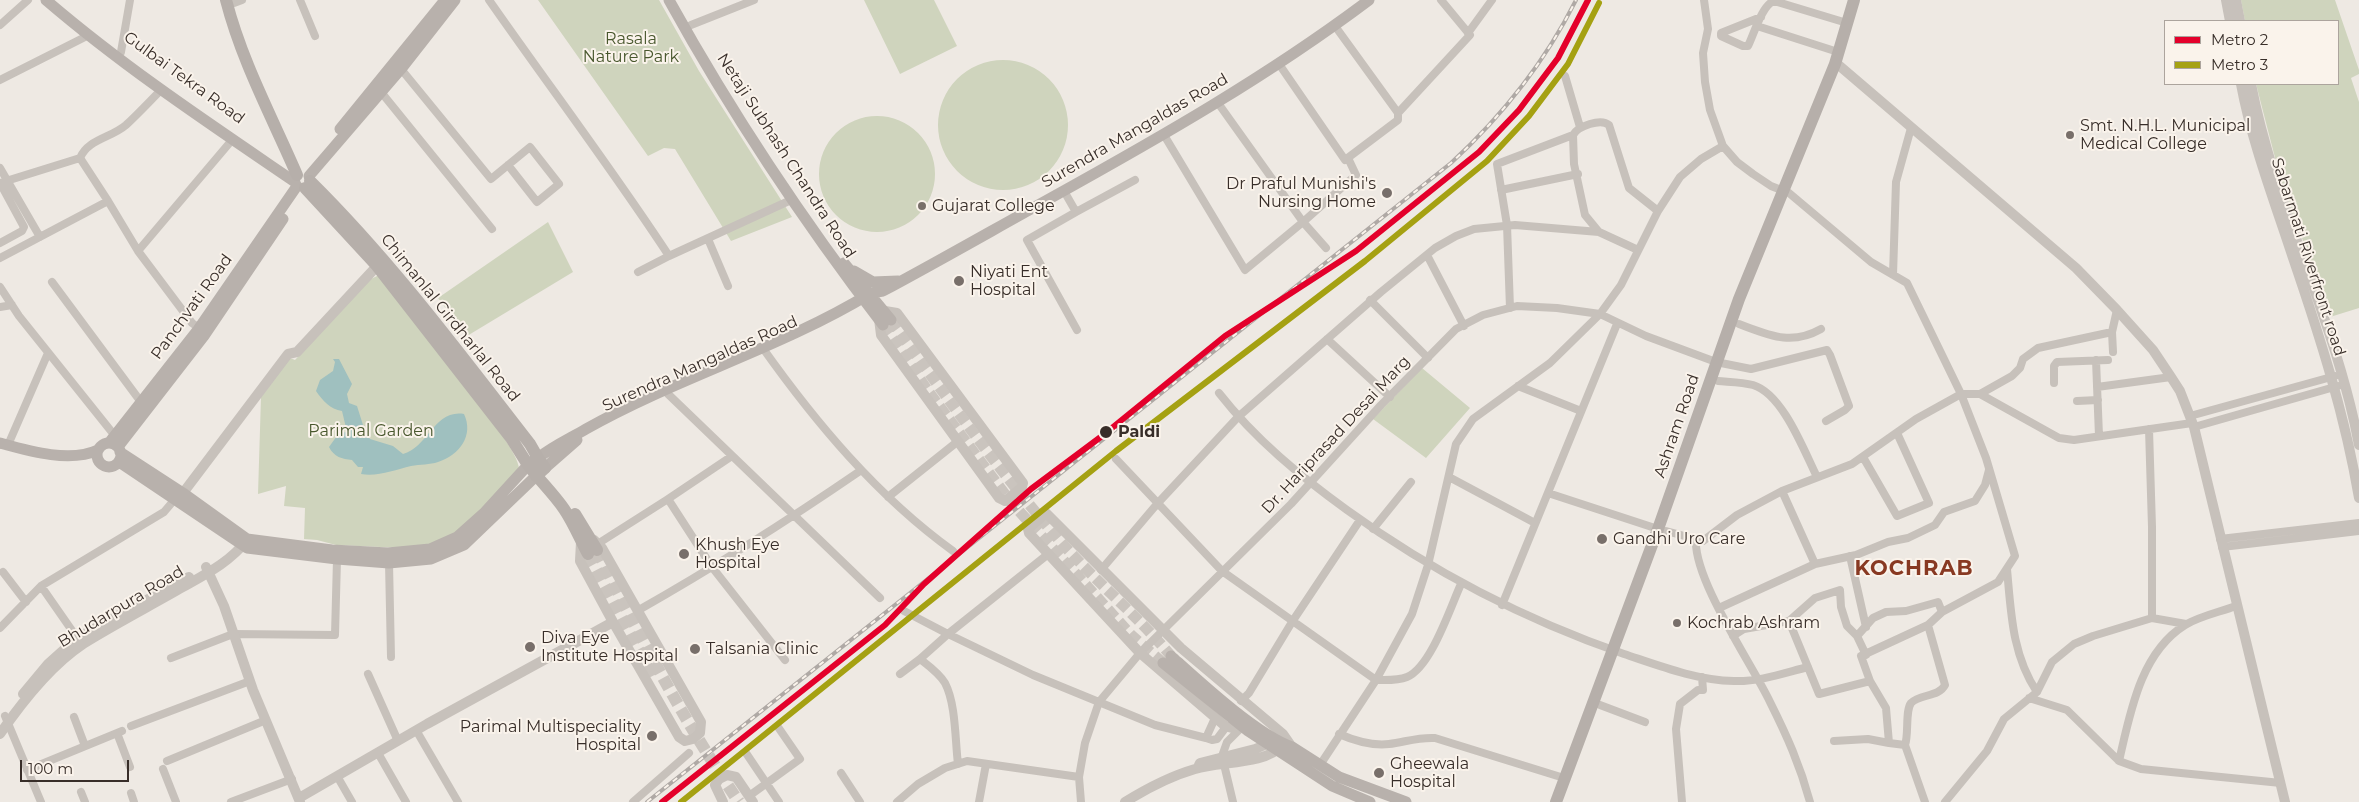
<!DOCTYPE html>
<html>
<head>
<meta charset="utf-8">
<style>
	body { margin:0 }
	#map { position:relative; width:2359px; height:802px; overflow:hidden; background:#eee9e3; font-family:Montserrat,sans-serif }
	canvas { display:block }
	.legend { position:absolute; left:2164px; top:20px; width:175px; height:65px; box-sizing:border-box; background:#faf3eb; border:1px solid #aca49d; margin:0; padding:6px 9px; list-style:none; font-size:15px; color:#382e29 }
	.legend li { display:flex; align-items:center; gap:10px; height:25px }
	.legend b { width:25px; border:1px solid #aca49d }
	.scale { position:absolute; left:20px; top:760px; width:109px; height:22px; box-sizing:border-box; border:2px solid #382e29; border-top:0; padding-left:6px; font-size:15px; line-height:18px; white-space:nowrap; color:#382e29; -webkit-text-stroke:4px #faf3eb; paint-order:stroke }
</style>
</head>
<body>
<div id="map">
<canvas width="2359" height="802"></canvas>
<ul class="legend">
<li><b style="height:6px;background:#e4002b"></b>Metro 2</li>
<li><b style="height:6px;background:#a5a112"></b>Metro 3</li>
</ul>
<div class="scale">100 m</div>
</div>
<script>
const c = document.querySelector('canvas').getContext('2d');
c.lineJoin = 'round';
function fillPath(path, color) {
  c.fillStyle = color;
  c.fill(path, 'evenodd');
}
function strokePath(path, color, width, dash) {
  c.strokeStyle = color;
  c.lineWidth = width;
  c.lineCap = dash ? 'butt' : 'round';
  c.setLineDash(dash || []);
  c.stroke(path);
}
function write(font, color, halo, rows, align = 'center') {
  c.font = font + ' Montserrat,sans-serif';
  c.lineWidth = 4;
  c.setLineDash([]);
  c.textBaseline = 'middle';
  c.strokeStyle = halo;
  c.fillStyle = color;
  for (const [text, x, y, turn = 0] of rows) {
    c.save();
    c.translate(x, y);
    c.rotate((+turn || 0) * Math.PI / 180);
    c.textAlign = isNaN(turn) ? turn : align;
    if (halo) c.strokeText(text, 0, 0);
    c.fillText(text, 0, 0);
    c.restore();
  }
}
const green = new Path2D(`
	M538 0H659L699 71 792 217 731 241 675 149 664 148 648 156Z
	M864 0H934L957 46 900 74Z
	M2241 0H2335L2359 70V74L2351 78 2359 102V308L2330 317 2279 173 2256 84H2338V21H2245Z
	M938 125a65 65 0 1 1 130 0a65 65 0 1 1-130 0Z
	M819 174a58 58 0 1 1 116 0a58 58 0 1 1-116 0Z
	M548 222 573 272 467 336 438 298Z
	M379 275C401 303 519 444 519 468L466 530 425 549 336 545 317 540 304 539 305 508 284 506 286 486 258 494 261 397 290 358 295 360 369 280Z
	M1422 368 1470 408 1426 458 1373 419Z`);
const water = new Path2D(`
	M333 359H339L352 384 347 394 349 403 357 406 363 425 370 439 393 446 403 454C428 448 434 409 464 414 474 435 460 455 438 462 430 465 420 464 411 466 395 470 377 477 361 474L363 467H358L352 460C342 459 334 457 329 447L339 433 347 432 342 411C330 409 323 401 316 391L320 380 333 371 335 362Z`);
const secondaryTunnel = new Path2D(`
	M891 320C945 395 999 471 1060 541 1095 581 1137 615 1171 656
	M883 325 928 391 1010 501 1131 635 1163 663`);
const primaryTunnel = new Path2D(`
	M597 550C640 637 684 722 739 802
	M588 554 653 678`);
const minor = new Path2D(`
	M300 0 315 36
	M489 0C549 86 612 169 669 256L791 200
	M1704 0 1708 29 1703 53 1705 82 1710 110 1723 146 1737 162 1753 174 1771 186 1789 193 1871 262 1907 283 1961 394 1986 458 2015 556 1998 582 1942 612 1928 625 1861 656 1870 681
	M234 3 242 0
	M1761 17 1721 33V36L1743 46H1748C1754 34 1762 5 1774 1L1847 23
	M0 25 28 0
	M691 25 754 0
	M1757 26 1838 52
	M1468 33 1492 0
	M121 52 130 0
	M1279 64 1345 160 1398 120V113L1335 26
	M401 69 491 179 530 147 559 184 537 202 508 165
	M1565 76 1580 127
	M0 80 89 35
	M381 92 492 229
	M1398 113 1470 35 1441 0
	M1164 135 1245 270 1303 222 1218 103
	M80 158C88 139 111 138 126 125 138 114 150 101 162 89
	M0 168 40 237
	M0 183 80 158 108 201 0 258
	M0 183 24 227 22 231 0 243
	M1501 190 1578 174
	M1064 191 1076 212 1027 240 1077 330
	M108 201 138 251 232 140
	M1076 212 1135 180
	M1599 232 1585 215 1574 164 1573 135C1578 126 1601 118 1609 125L1629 188 1658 211
	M708 239 728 286
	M1326 248 1303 222 1356 175 1348 158
	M138 251 192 323 199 328
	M1427 255 1464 326
	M638 272 669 256
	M1893 275 1896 182 1911 128
	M52 282 141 402
	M0 287 19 316 115 436
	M1370 300 1428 358
	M0 307 12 305
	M1510 308 1507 225 1497 164 1573 135
	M1739 324C1769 335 1791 346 1821 329
	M2112 332 2113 352
	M1327 339 1390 397
	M762 347C816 423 877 496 953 551
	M2096 360 2099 436
	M1718 381C1729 382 1742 382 1753 385 1783 394 1804 451 1817 477
	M2054 383V366L2057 362 2108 360
	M1518 386 1581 411
	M2097 387 2171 377
	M1219 393C1255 439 1300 476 1347 510 1434 573 1523 619 1624 654 1660 666 1696 680 1734 681 1759 682 1784 673 1808 667
	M668 394 880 598
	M1980 394 2012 376 2020 368 2023 359 2038 348 2112 332 2117 310
	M2077 401 2098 400
	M2190 416 2335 376
	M2194 427 2338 386
	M8 445 48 353
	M1863 457 1897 516 1929 503 1897 433
	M1116 459 1222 571 1376 680C1386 680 1397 681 1407 677 1431 667 1450 608 1461 584
	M1449 477 1535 523
	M1782 491 1815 564
	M1548 493 1658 529
	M888 497 957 442
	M668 499 732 456
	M1373 529 1411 482
	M1666 531 1703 541 1737 515 1782 491 1852 464 1916 419 1961 394H1980L2059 438 2074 440 2192 423
	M1696 539C1693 579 1752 664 1770 702 1787 736 1800 765 1810 802
	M2220 539 2359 523
	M599 543 668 499 712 567 785 660
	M2222 547 2359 531
	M1850 556 1866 627
	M389 563 391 657
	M2007 569C2011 612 2012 655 2037 692
	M1101 570 1157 504 1238 417 1381 292 1435 248 1456 236 1474 229 1515 225 1599 232 1638 250
	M3 572 26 602
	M41 586 80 642
	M1502 605 1617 324
	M1719 608 1815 564 1856 555 1888 542 1908 538 1935 525 1944 512 1975 501 1985 485 1989 470
	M637 611C713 568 787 521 860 471
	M904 611 948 634 1047 555
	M2152 618 2186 624
	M1789 621 1815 598 1840 590 1841 607 1847 626 1857 636 1866 655
	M0 628 41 586 164 512 175 499
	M1733 636 1744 629 1789 621 1819 694 1870 681 1886 708 1889 743 1905 745 1925 802
	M1857 636 1873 618 1886 612 1906 611 1938 602 1942 612
	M171 658 233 634 335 635 337 559
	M368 674 398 741
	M900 674 920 659
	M2029 698 2067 710 2119 761C2130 714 2140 653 2185 625 2200 616 2220 612 2236 606
	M1241 701 1249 693 1292 622 1360 520
	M1600 705 1645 722
	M5 716 41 802
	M74 717 85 746
	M1215 718 1206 738 1212 740 1217 739 1226 727
	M131 726 250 681
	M416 730 458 802
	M117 733 130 767
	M1339 734C1355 741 1371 746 1389 744 1405 742 1418 737 1435 738L1564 778
	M1834 741 1868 739 1889 743
	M1905 745C1909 734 1905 711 1911 703 1920 694 1939 697 1945 685L1928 625
	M378 753 406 802
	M746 753 779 802
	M167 761 266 720
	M2119 761 2141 769 2281 783
	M958 764C955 740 956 704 945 683 939 673 929 666 920 659L948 634 1033 675 1155 725 1206 738
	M1320 765 1376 680 1412 614 1428 565 1456 444 1473 419 1550 363 1600 314 1621 285 1658 211 1680 177 1701 159 1723 146
	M163 769 176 802
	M27 770 122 731
	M841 773 860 802
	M337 776 352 802
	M1079 777 1085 743 1099 702 1140 653 1291 504 1381 405 1456 329 1483 315 1517 306 1557 308 1600 314 1646 336 1716 362 1751 369 1827 350 1830 355 1849 406 1845 410 1826 421
	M81 792 85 802
	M131 793 134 802
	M749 796 800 759 778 727
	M231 802 292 779
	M633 802 689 753
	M897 802 918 784 945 768 967 761 1079 777 1081 802
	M979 802 986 764
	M1233 802 1222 756 1227 742 1242 727
	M1682 802 1676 729 1680 704 1698 690H1703L1702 677
	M1945 802 1987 751 2004 719 2037 692 2052 662 2074 644 2093 636 2152 618V527L2149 429`);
const tertiary = new Path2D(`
	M2226 0 2230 21
	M2236 0 2240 21
	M1835 62 2076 268 2117 310 2153 350 2171 377 2180 391 2194 427 2285 802
	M2241 84C2252 143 2274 200 2293 258 2320 337 2345 415 2359 498
	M2251 84C2275 208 2336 321 2359 445
	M879 319 881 335 999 498 1005 501 1022 487 1023 483 897 313 885 311
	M183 493 288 354 297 352 377 266
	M581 542 580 561 613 622 679 737 685 741 693 739 700 733 701 722 602 548 594 540
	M206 567 224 606 253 690 300 802
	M23 694 48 664 77 638 189 577
	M1240 725 1232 728 1225 726 1140 653 1029 533 1028 529 1046 513 1181 648 1283 734 1292 747
	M0 734C22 702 50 666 83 644 115 624 150 606 183 587 206 574 230 562 247 540
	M1199 765 1200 763 1255 749 1272 742
	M299 798 427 724 613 622
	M723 802 715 785 719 779 727 775 736 777 753 802
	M1125 802C1146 789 1171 776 1195 769 1218 761 1265 765 1281 746`);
const secondary = new Path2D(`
	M46 0C124 67 210 124 295 182
	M669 0C732 114 804 222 883 325
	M340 129 445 0
	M309 176 401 69 455 0
	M844 263 891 320
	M854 271 873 282 898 281
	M0 443C29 451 70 463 98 450
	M109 443 197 331 297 186
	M97 455a12 12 0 1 1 24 0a12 12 0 1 1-24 0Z
	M118 447 204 336 283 219
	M120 452 183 493 247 539 332 550 388 553 430 549 457 537 485 512 528 465
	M538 458C553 446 569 439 586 429 678 377 781 348 871 293L883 291C939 261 993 230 1049 199 1159 138 1268 76 1369 0
	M119 462 247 548 337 559 389 563 431 559 464 545 536 476
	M545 468 577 440
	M1171 656C1200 682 1257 735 1292 747L1339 777 1406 802
	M1163 663 1248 731 1332 786 1370 802`);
const primary = new Path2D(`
	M226 0C242 62 272 117 297 175
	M310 181C392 262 460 354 530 444L538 458
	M305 188 377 266 511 438 528 465
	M536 476 545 468 538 458 528 465C539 480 553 493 564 509 573 522 580 539 588 554
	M575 514 597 550
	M1556 802 1658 529 1739 299 1835 64 1854 0`);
const rail = new Path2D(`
	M647 802 1451 163C1502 116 1545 62 1576 0`);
const metro1 = new Path2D(`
	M662 802 885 625 924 584 1031 489 1102 436 1225 336 1356 251 1479 152 1519 110 1558 58 1588 0`);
const metro2 = new Path2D(`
	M681 802 1116 451 1365 261 1487 161 1529 116 1568 64 1599 3`);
const markers = [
	[2070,135,5,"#786f6a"],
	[1387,193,6,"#786f6a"],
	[922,206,5,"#786f6a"],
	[959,281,6,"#786f6a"],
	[1106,432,7,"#382e29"],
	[1602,539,6,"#786f6a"],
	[684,554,6,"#786f6a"],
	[1677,623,5,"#786f6a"],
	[530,647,6,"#786f6a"],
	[695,649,6,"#786f6a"],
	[652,736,6,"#786f6a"],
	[1379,773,6,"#786f6a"]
];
const parkNames = [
	["Rasala",631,39],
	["Nature Park",631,57],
	["Parimal Garden",371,431]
];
const streetNames = [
	["Gulbai Tekra Road",184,78,36],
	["Surendra Mangaldas Road",1135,131,-30],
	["Netaji Subhash Chandra Road",786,156,57],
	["Sabarmati Riverfront road",2308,257,72],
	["Panchvati Road",192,307,-54],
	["Chimanlal Girdharlal Road",450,318,51],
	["Surendra Mangaldas Road",700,364,-24],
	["Ashram Road",1677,426,-71],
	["Dr. Hariprasad Desai Marg",1336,435,-47],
	["Bhudarpura Road",121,607,-31]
];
const poiNames = [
	["Smt. N.H.L. Municipal",2080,126],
	["Medical College",2080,144],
	["Dr Praful Munishi's",1376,184,"right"],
	["Nursing Home",1376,202,"right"],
	["Gujarat College",932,206],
	["Niyati Ent",970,272],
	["Hospital",970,290],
	["Gandhi Uro Care",1613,539],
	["Khush Eye",695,545],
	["Hospital",695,563],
	["Kochrab Ashram",1687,623],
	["Diva Eye",541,638],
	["Institute Hospital",541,656],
	["Talsania Clinic",706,649],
	["Parimal Multispeciality",641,727,"right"],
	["Hospital",641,745,"right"],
	["Gheewala",1390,764],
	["Hospital",1390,782]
];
const stopNames = [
	["Paldi",1118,432]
];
const districtNames = [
	["KOCHRAB",1914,569]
];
fillPath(green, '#cfd4bd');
fillPath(water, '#9fc0bf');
strokePath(secondaryTunnel, '#cac4be', 11, [11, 5.5]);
strokePath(primaryTunnel, '#cac4be', 12, [12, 6]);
strokePath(minor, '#c7c1bb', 8);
strokePath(tertiary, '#c7c1bb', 10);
strokePath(secondary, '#b8b1ac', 11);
strokePath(primary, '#b6afaa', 12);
strokePath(rail, '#afa9a5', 4);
strokePath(rail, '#faf3eb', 2, [5.5]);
strokePath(metro1, '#e4002b', 6);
strokePath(metro2, '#a5a112', 6);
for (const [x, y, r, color] of markers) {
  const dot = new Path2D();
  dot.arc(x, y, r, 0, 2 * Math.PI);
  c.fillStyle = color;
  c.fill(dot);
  strokePath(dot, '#faf3eb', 2);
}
write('16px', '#48572d', '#faf3eb', parkNames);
write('16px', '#382e29', '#faf3eb', streetNames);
write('16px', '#382e29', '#faf3eb', poiNames, 'left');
write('bold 16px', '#382e29', '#faf3eb', stopNames, 'left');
c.letterSpacing = '1px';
write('bold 21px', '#883922', '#faf3eb', districtNames);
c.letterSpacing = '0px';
</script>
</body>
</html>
